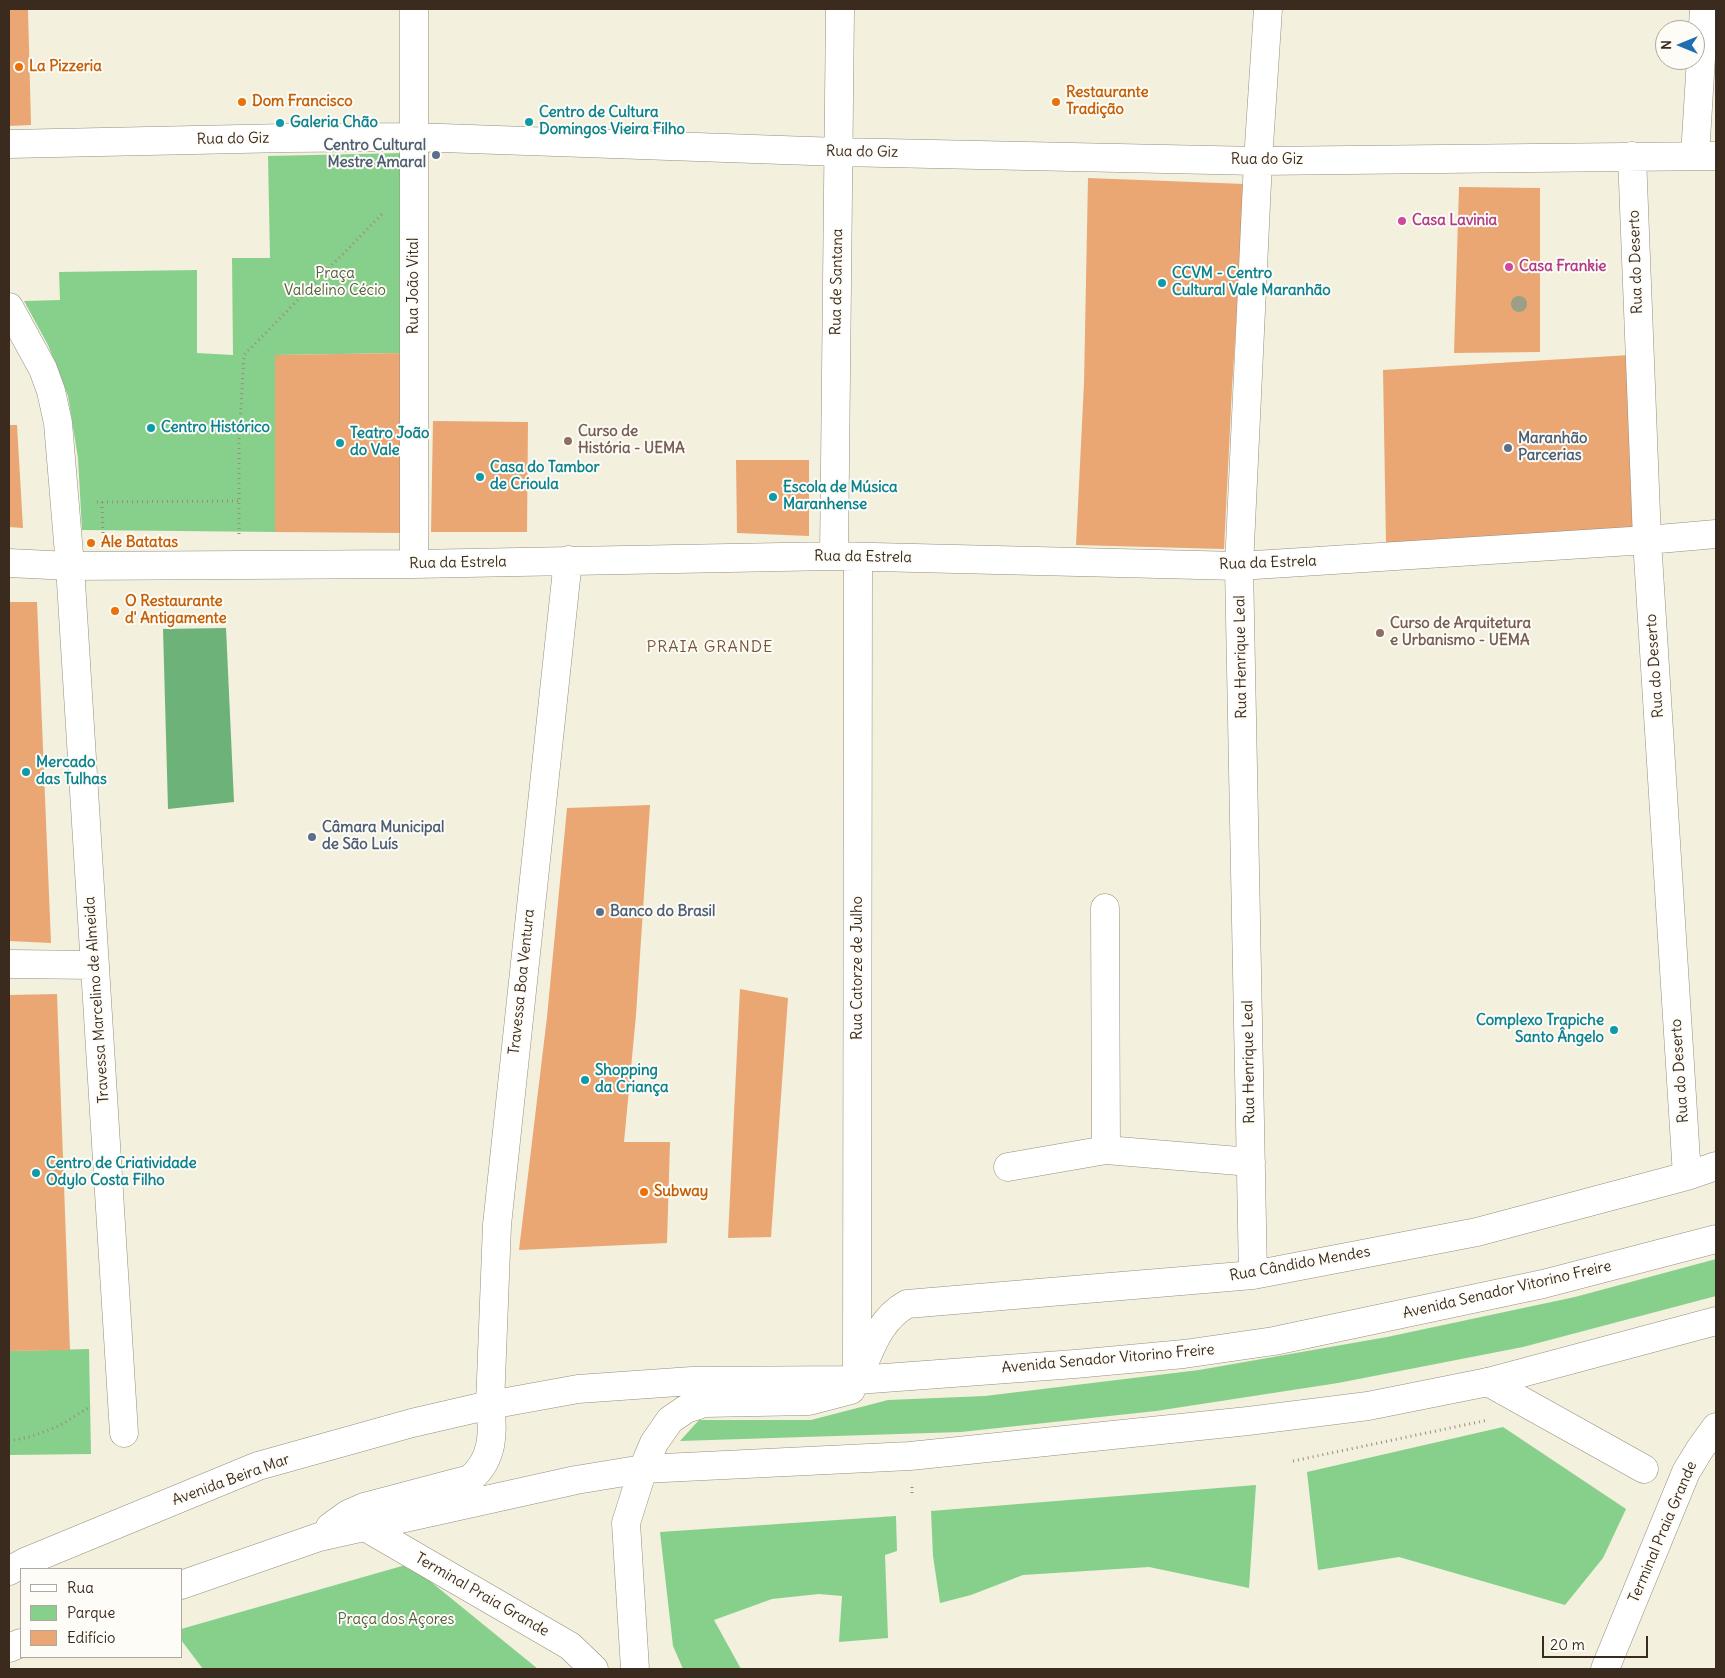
<!DOCTYPE html>
<html>
<head>
<meta charset="utf-8">
<style>
	body { margin:0 }
	#map { position:relative; width:1725px; height:1678px; overflow:hidden; background:#f3f0dd; font-family:Delius,sans-serif }
	canvas { display:block }
	.frame { position:absolute; inset:0; border:10px solid #3b2a1e; pointer-events:none }
	.legend { position:absolute; left:20px; top:1568px; width:162px; height:90px; box-sizing:border-box; background:#fdfcf7; border:1px solid #afa8a0; margin:0; padding:6px 9px; list-style:none; font-size:15px; color:#3b2a1e }
	.legend li { display:flex; align-items:center; gap:10px; height:25px }
	.legend b { width:25px; border:1px solid #afa8a0 }
	.north { position:absolute; left:1655px; top:20px; width:50px; height:50px; box-sizing:border-box; background:#fdfcf7; border:1px solid #afa8a0; border-radius:50%; rotate:270deg; font-size:14px; font-weight:700; line-height:20px; text-align:center; color:#3b2a1e }
	.north::after { content:''; display:block; margin:auto; width:18px; height:22px; background:#1f6fb2; clip-path:polygon(50% 0,100% 100%,50% 72%,0 100%) }
	.scale { position:absolute; left:1542px; top:1636px; width:106px; height:22px; box-sizing:border-box; border:2px solid #3b2a1e; border-top:0; padding-left:6px; font-size:15px; line-height:18px; white-space:nowrap; color:#3b2a1e; -webkit-text-stroke:4px #fdfcf7; paint-order:stroke }
</style>
</head>
<body>
<div id="map">
<canvas width="1725" height="1678"></canvas>
<div class="frame"></div>
<ul class="legend">
<li><b style="height:6px;background:#fff"></b>Rua</li>
<li><b style="height:14px;background:#87d08c"></b>Parque</li>
<li><b style="height:14px;background:#eaa774"></b>Edifício</li>
</ul>
<div class="north">N</div>
<div class="scale">20 m</div>
</div>
<script>
const c = document.querySelector('canvas').getContext('2d');
c.lineJoin = 'round';
function fillPath(path, color) {
  c.fillStyle = color;
  c.fill(path, 'evenodd');
}
function strokePath(path, color, width, dash) {
  c.strokeStyle = color;
  c.lineWidth = width;
  c.lineCap = dash ? 'butt' : 'round';
  c.setLineDash(dash || []);
  c.stroke(path);
}
function write(font, color, halo, rows, align = 'center') {
  c.font = font + ' Delius,sans-serif';
  c.lineWidth = 4;
  c.setLineDash([]);
  c.textBaseline = 'middle';
  c.strokeStyle = halo;
  c.fillStyle = color;
  for (const [text, x, y, turn = 0] of rows) {
    c.save();
    c.translate(x, y);
    c.rotate((+turn || 0) * Math.PI / 180);
    c.textAlign = isNaN(turn) ? turn : align;
    if (halo) c.strokeText(text, 0, 0);
    c.fillText(text, 0, 0);
    c.restore();
  }
}
const green = new Path2D(`
	M405 153 404 353 275 355V532L82 530 78 458 68 396 48 345 24 301 60 300 59 272 197 270V353L233 355 232 258H270L268 156Z
	M1716 1259V1296L1523 1347 1338 1383 1156 1411 961 1432 680 1441 699 1420H811L888 1400 985 1396 1199 1370 1387 1337 1575 1297Z
	M89 1349 91 1454 9 1455V1351Z
	M1503 1427 1626 1509 1603 1558 1565 1605 1399 1557 1318 1570 1307 1472Z
	M1256 1485 1249 1588 1149 1567 1023 1575 971 1595 940 1603 933 1556 931 1511Z
	M896 1516 897 1551 885 1555 888 1638 839 1642 842 1596 819 1594 772 1599 714 1620 741 1669H683L673 1646 660 1532Z
	M409 1564 538 1669H203L181 1640V1629Z`);
const forest = new Path2D(`
	M226 628 234 802 168 809 163 629Z`);
const building = new Path2D(`
	M9 9H28L31 125 9 126Z
	M1088 178 1245 184 1232 388 1224 549 1076 545 1084 383Z
	M1459 187 1540 188V352L1454 353Z
	M404 353 407 533 275 532V355Z
	M1630 355 1634 527 1386 543 1383 370Z
	M433 421 528 422 527 532H431Z
	M9 425H17L23 528 9 527Z
	M736 460H809V536L737 533Z
	M9 602H37L51 943 9 941Z
	M650 805 636 1015 624 1142H670L667 1243 519 1250 547 1017 567 808Z
	M740 989 788 998 771 1237 728 1238Z
	M57 994 70 1350 9 1351V995Z`);
const path = new Path2D(`
	M97 502 239 501
	M102 502 103 534
	M239 534V442L244 355 382 214
	M9 1441 30 1437 59 1426 91 1406
	M1293 1461 1488 1420
	M912 1487V1496`);
const minor = new Path2D(`
	M9 144 287 138 413 137 839 152 1258 161 1716 156
	M1632 156 1647 540 1687 1176
	M1695 156 1704 9
	M9 307 43 369 51 391 58 423 70 566 124 1433
	M834 556 840 9
	M9 563 70 566 414 564 834 556 1239 566 1647 540 1716 534
	M414 564V9
	M1105 908 1106 1150 1251 1162
	M9 964 95 965
	M1008 1167 1106 1150
	M1253 1275 1239 566 1258 161 1268 9
	M857 1371 858 557
	M857 1380C870 1351 878 1320 907 1304L1253 1275 1477 1232 1687 1176 1716 1166
	M1488 1382 1644 1469
	M490 1405 497 1225 568 560
	M365 1527 570 1646 594 1669
	M635 1669 626 1523 643 1469
	M1605 1669 1686 1472 1700 1449 1716 1427`);
const major = new Path2D(`
	M643 1469 654 1443 670 1420 686 1409 705 1403 809 1401 851 1390
	M330 1527 348 1514 364 1507 470 1479C493 1460 494 1433 490 1405
	M9 1571 25 1562 258 1466 412 1423 490 1405 578 1389 692 1381 857 1380 1075 1364 1184 1354 1274 1341 1543 1284 1716 1239
	M181 1585 319 1537 576 1480 643 1469 910 1456 1248 1421 1368 1406 1488 1382 1716 1321
	M9 1648 21 1643`);
const trees = [
	[1519,304]
];
const markers = [
	[19,67,5,"#e8710a"],
	[242,102,5,"#e8710a"],
	[1056,102,5,"#e8710a"],
	[529,122,5,"#0f9aa8"],
	[280,123,5,"#0f9aa8"],
	[436,155,5,"#5c6f8a"],
	[1402,221,5,"#d1479c"],
	[1509,267,5,"#d1479c"],
	[1162,283,5,"#0f9aa8"],
	[151,428,5,"#0f9aa8"],
	[568,441,5,"#8d6e63"],
	[340,443,5,"#0f9aa8"],
	[1508,448,5,"#5c6f8a"],
	[480,477,5,"#0f9aa8"],
	[773,497,5,"#0f9aa8"],
	[91,543,5,"#e8710a"],
	[115,611,5,"#e8710a"],
	[1380,633,5,"#8d6e63"],
	[26,772,5,"#0f9aa8"],
	[312,837,5,"#5c6f8a"],
	[600,912,5,"#5c6f8a"],
	[1614,1030,5,"#0f9aa8"],
	[585,1080,5,"#0f9aa8"],
	[36,1173,5,"#0f9aa8"],
	[644,1192,5,"#e8710a"]
];
const foodNames = [
	["La Pizzeria",29,67],
	["Restaurante",1066,93],
	["Tradição",1066,110],
	["Dom Francisco",252,102],
	["Ale Batatas",101,543],
	["O Restaurante",125,602],
	["d' Antigamente",125,619],
	["Subway",654,1192]
];
const cultureNames = [
	["Centro de Cultura",539,113],
	["Domingos Vieira Filho",539,130],
	["Galeria Chão",290,123],
	["CCVM - Centro",1172,274],
	["Cultural Vale Maranhão",1172,291],
	["Centro Histórico",161,428],
	["Teatro João",350,434],
	["do Vale",350,451],
	["Casa do Tambor",490,468],
	["de Crioula",490,485],
	["Escola de Música",783,488],
	["Maranhense",783,505],
	["Mercado",36,763],
	["das Tulhas",36,780],
	["Complexo Trapiche",1604,1021,"right"],
	["Santo Ângelo",1604,1038,"right"],
	["Shopping",595,1071],
	["da Criança",595,1088],
	["Centro de Criatividade",46,1164],
	["Odylo Costa Filho",46,1181]
];
const streetNames = [
	["Rua do Giz",233,139,-1],
	["Rua do Giz",862,152,1],
	["Rua do Giz",1267,160],
	["Rua do Deserto",1636,262,-92],
	["Rua de Santana",837,282,-89],
	["Rua João Vital",414,286,-90],
	["Rua da Estrela",863,557,1],
	["Rua da Estrela",458,563,-1],
	["Rua da Estrela",1268,563,-2],
	["Rua Henrique Leal",1241,657,-91],
	["Rua do Deserto",1655,666,-94],
	["Rua Catorze de Julho",858,968,-90],
	["Travessa Boa Ventura",522,982,-84],
	["Travessa Marcelino de Almeida",97,1000,-94],
	["Rua Henrique Leal",1249,1062,-91],
	["Rua do Deserto",1680,1071,-94],
	["Rua Cândido Mendes",1300,1264,-10],
	["Avenida Senador Vitorino Freire",1507,1290,-13],
	["Avenida Senador Vitorino Freire",1108,1359,-5],
	["Avenida Beira Mar",231,1480,-20],
	["Terminal Praia Grande",1663,1532,-67],
	["Terminal Praia Grande",482,1595,30]
];
const serviceNames = [
	["Centro Cultural",426,146,"right"],
	["Mestre Amaral",426,163,"right"],
	["Maranhão",1518,439],
	["Parcerias",1518,456],
	["Câmara Municipal",322,828],
	["de São Luís",322,845],
	["Banco do Brasil",610,912]
];
const hotelNames = [
	["Casa Lavinia",1412,221],
	["Casa Frankie",1519,267]
];
const parkNames = [
	["Praça",335,274],
	["Valdelino Cécio",335,291],
	["Praça dos Açores",396,1620]
];
const educationNames = [
	["Curso de",578,432],
	["História - UEMA",578,449],
	["Curso de Arquitetura",1390,624],
	["e Urbanismo - UEMA",1390,641]
];
const neighbourhoodNames = [
	["PRAIA GRANDE",710,647]
];
fillPath(green, '#87d08c');
fillPath(forest, '#6db278');
fillPath(building, '#eaa774');
strokePath(minor, '#978d7e', 29);
strokePath(major, '#978d7e', 29);
strokePath(path, '#978d7e', 3, [1, 4]);
strokePath(minor, '#fff', 28);
strokePath(major, '#fff', 28);
c.fillStyle = '#9a9f86';
for (const [x, y] of trees) {
  c.beginPath();
  c.arc(x, y, 8, 0, 2 * Math.PI);
  c.fill();
}
for (const [x, y, r, color] of markers) {
  const dot = new Path2D();
  dot.arc(x, y, r, 0, 2 * Math.PI);
  c.fillStyle = color;
  c.fill(dot);
  strokePath(dot, '#fdfcf7', 2);
}
write('bold 15px', '#c56008', '#fdfcf7', foodNames, 'left');
write('bold 15px', '#0d838f', '#fdfcf7', cultureNames, 'left');
write('15px', '#3b2a1e', '#fdfcf7', streetNames);
write('bold 15px', '#4e5e75', '#fdfcf7', serviceNames, 'left');
write('bold 15px', '#b23c85', '#fdfcf7', hotelNames, 'left');
write('15px', '#525c3f', '#fdfcf7', parkNames);
write('bold 15px', '#785e54', '#fdfcf7', educationNames, 'left');
c.letterSpacing = '1px';
write('16px', '#78563c', '#fdfcf7', neighbourhoodNames);
c.letterSpacing = '0px';
</script>
</body>
</html>
